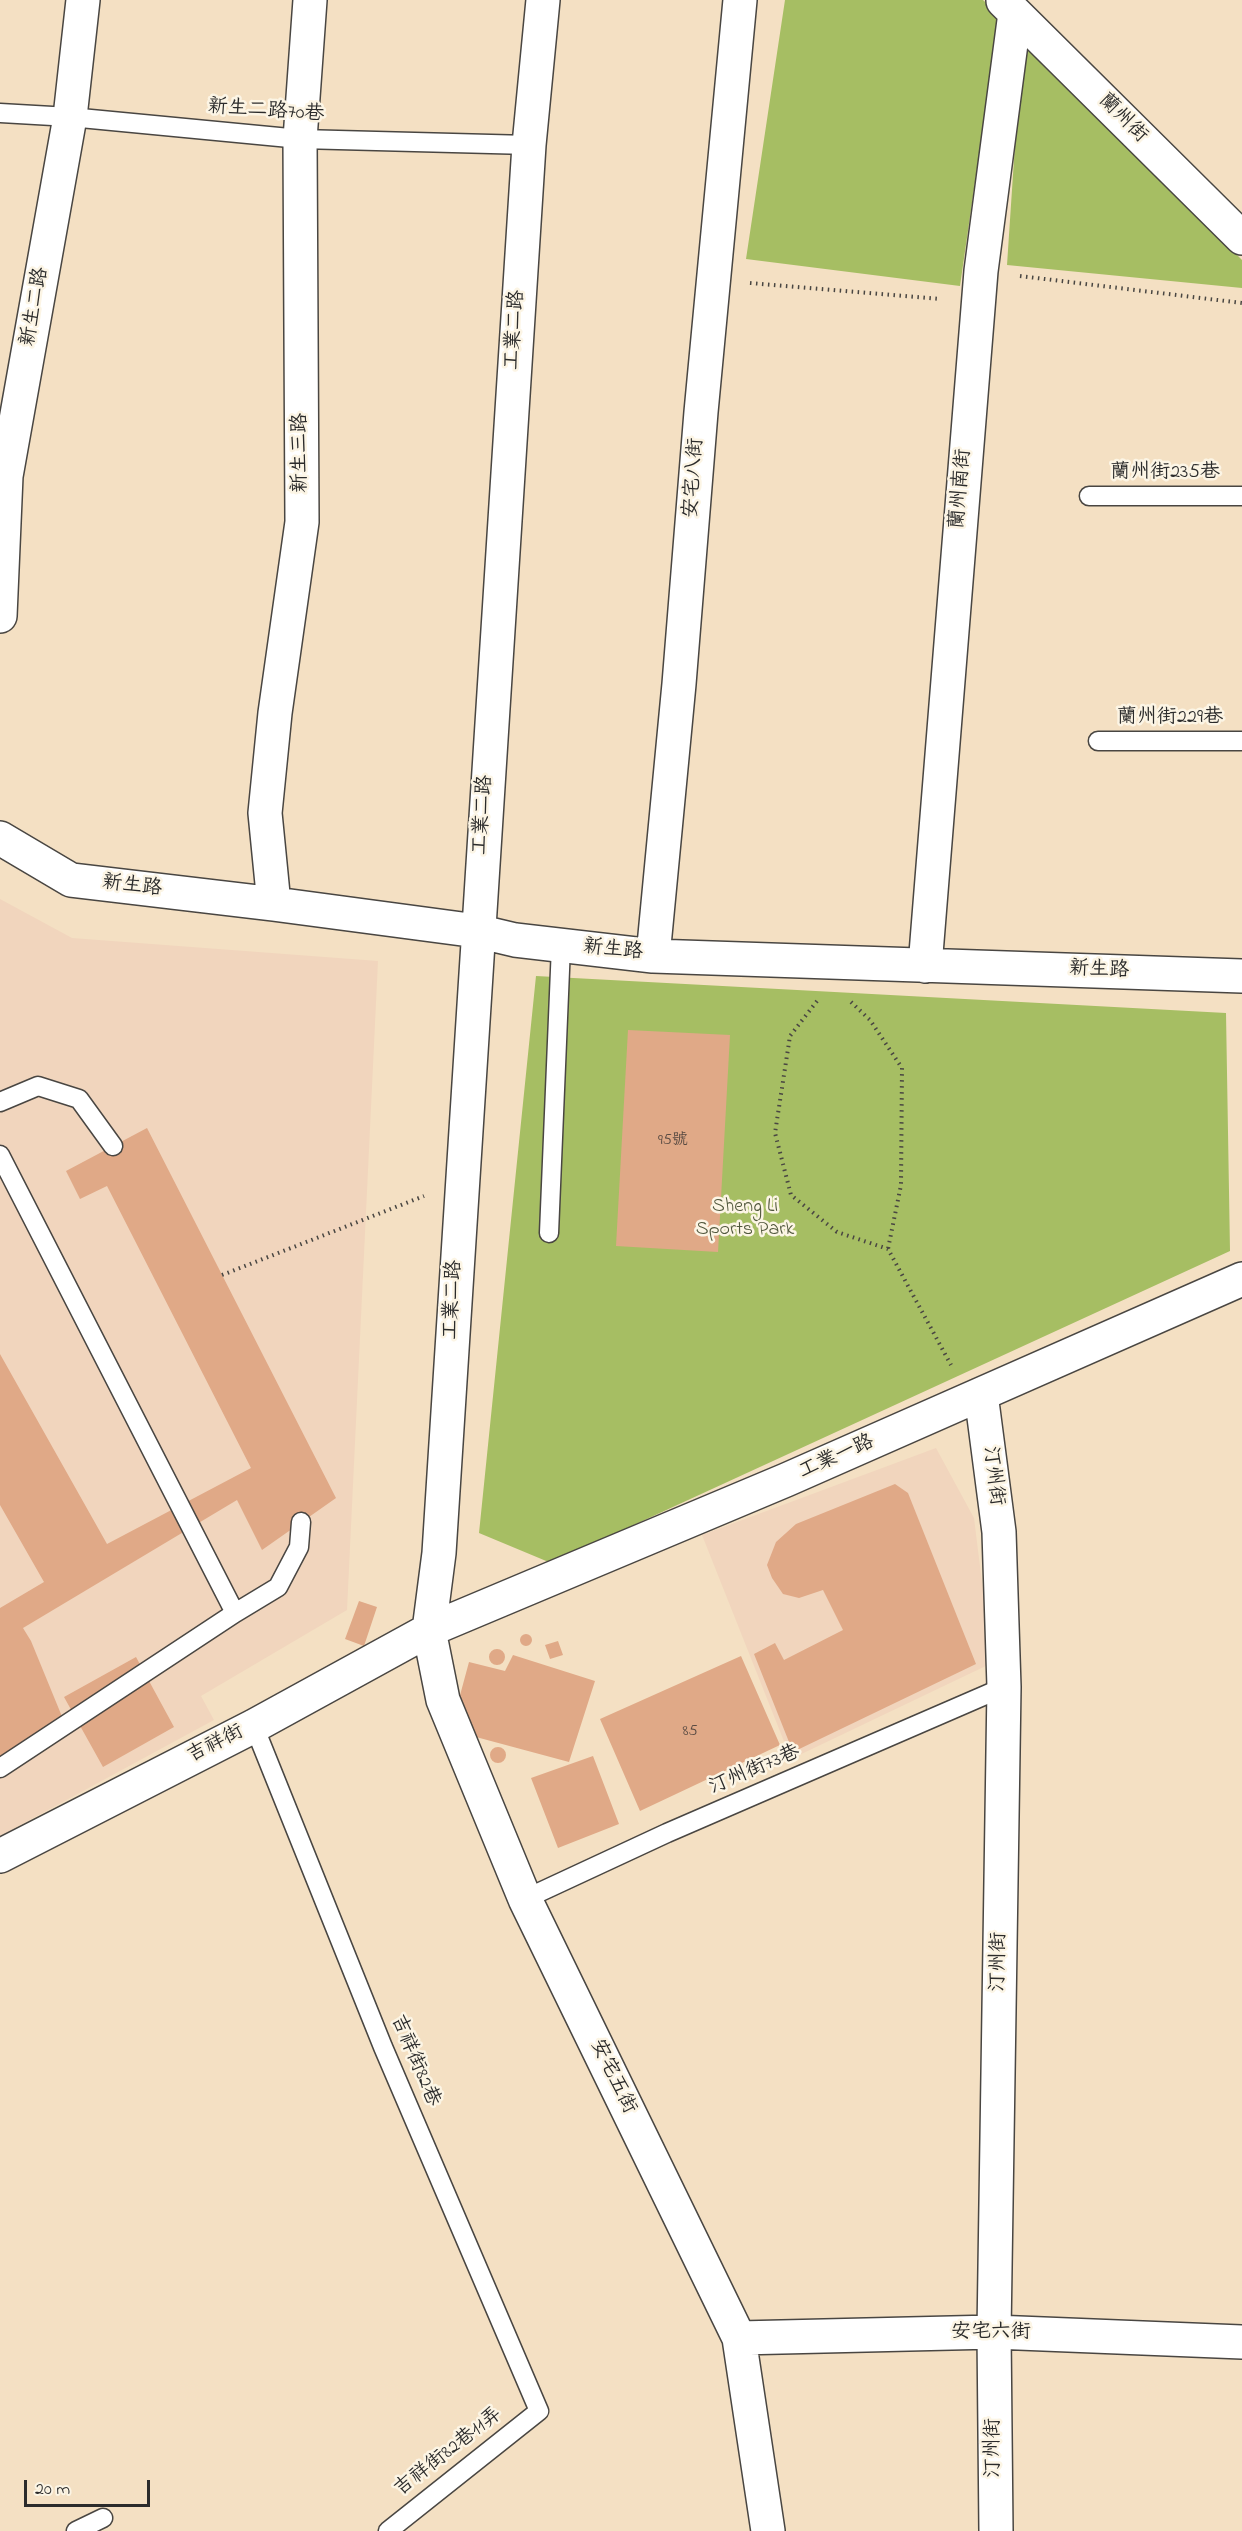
<!DOCTYPE html>
<html>
<head>
<meta charset="utf-8">
<style>
	body { margin:0 }
	#map { position:relative; width:1242px; height:2531px; overflow:hidden; background:#f4e0c3; font-family:"Indie Flower",sans-serif }
	canvas { display:block }
	.scale { position:absolute; left:24px; top:2480px; width:126px; height:27px; box-sizing:border-box; border:3px solid #2b2b2b; border-top:0; padding-left:8px; font-size:18px; line-height:21px; white-space:nowrap; color:#2b2b2b; -webkit-text-stroke:4px #fcf5e5; paint-order:stroke }
</style>
</head>
<body>
<div id="map">
<canvas width="1242" height="2531"></canvas>
<div class="scale">20 m</div>
</div>
<script>
const c = document.querySelector('canvas').getContext('2d');
c.lineJoin = 'round';
function fillPath(path, color) {
  c.fillStyle = color;
  c.fill(path, 'evenodd');
}
function strokePath(path, color, width, dash) {
  c.strokeStyle = color;
  c.lineWidth = width;
  c.lineCap = dash ? 'butt' : 'round';
  c.setLineDash(dash || []);
  c.stroke(path);
}
function write(font, color, halo, rows, align = 'center') {
  c.font = font + ' "Indie Flower","LXGW WenKai TC",sans-serif';
  c.lineWidth = 5;
  c.setLineDash([]);
  c.textBaseline = 'middle';
  c.strokeStyle = halo;
  c.fillStyle = color;
  for (const [text, x, y, turn = 0] of rows) {
    c.save();
    c.translate(x, y);
    c.rotate((+turn || 0) * Math.PI / 180);
    c.textAlign = isNaN(turn) ? turn : align;
    if (halo) c.strokeText(text, 0, 0);
    c.fillText(text, 0, 0);
    c.restore();
  }
}
const built = new Path2D(`
	M0 899 72 938 378 961 347 1610 201 1696 214 1720 0 1836Z
	M936 1448 974 1518 992 1663 791 1759 702 1535Z`);
const green = new Path2D(`
	M785 0H983L999 15 960 286 746 259Z
	M1022 39 1242 260V288L1007 265Z
	M536 976 1226 1013 1230 1251 551 1563 479 1533Z`);
const building = new Path2D(`
	M628 1030 730 1035 718 1252 616 1246Z
	M147 1128 336 1498 262 1550 237 1500 23 1628 31 1641 63 1719 0 1758V1608L44 1582 0 1505V1354L107 1544 251 1468 107 1186 80 1199 66 1171Z
	M895 1484 908 1493 976 1664 793 1752 754 1654 775 1643 784 1660 843 1630 823 1590 799 1598 783 1594 772 1578 767 1565 776 1542 796 1524Z
	M359 1601 377 1607 364 1646 345 1639Z
	M520 1640a6 6 0 1 1 12 0a6 6 0 1 1-12 0Z
	M558 1641 563 1655 550 1659 545 1645Z
	M489 1657a8 8 0 1 1 16 0a8 8 0 1 1-16 0Z
	M513 1655 595 1681 569 1762 476 1737 459 1699 469 1662 505 1671Z
	M741 1656 780 1745 640 1811 600 1719Z
	M136 1657 174 1727 103 1767 64 1697Z
	M490 1755a8 8 0 1 1 16 0a8 8 0 1 1-16 0Z
	M593 1756 619 1824 558 1848 531 1778Z`);
const path = new Path2D(`
	M1020 276 1242 303
	M750 283 940 299
	M817 1001 790 1036 775 1133 791 1195 837 1232 888 1249 951 1365
	M851 1002 870 1020 902 1068 901 1185 888 1249
	M222 1275 424 1196`);
const service = new Path2D(`
	M0 113 70 117 300 139 529 145
	M1089 496H1242
	M1098 741H1242
	M0 1102 38 1086 79 1099 113 1146
	M0 1155 235 1613 0 1768
	M549 1233 561 946
	M235 1613 278 1587 299 1547 301 1522
	M254 1726 383 2047 539 2411 388 2531
	M525 1899 667 1833 1004 1687
	M76 2531 103 2518`);
const minor = new Path2D(`
	M543 0 529 145 439 1553 429 1630 443 1700 525 1899 739 2338 768 2531
	M1003 1 1242 238
	M0 616 6 476 70 117 83 0
	M0 838 71 880 274 904 477 931 515 940 653 956 1242 976
	M274 904 265 813 275 713 302 522 300 139 310 0
	M653 956 679 684 701 412 740 0
	M925 966 981 271 1015 13
	M981 1394 999 1532 1004 1687 994 2332 996 2531
	M0 1856 254 1726 429 1630 786 1480 1242 1279
	M739 2338 994 2332 1242 2342`);
const numberNames = [
	["95號",673,1141],
	["85",690,1732]
];
const streetNames = [
	["新生二路70巷",266,112,4],
	["蘭州街",1122,119,45],
	["新生二路",36,307,-80],
	["工業二路",516,330,-86],
	["新生三路",302,453,-90],
	["蘭州街235巷",1165,474],
	["安宅八街",695,478,-86],
	["蘭州南街",962,489,-85],
	["蘭州街229巷",1170,719],
	["工業二路",484,815,-86],
	["新生路",132,887,7],
	["新生路",613,951,6],
	["新生路",1099,971,2],
	["工業二路",454,1300,-87],
	["工業一路",837,1458,-24],
	["汀州街",992,1476,83],
	["吉祥街",216,1745,-27],
	["汀州街73巷",755,1771,-23],
	["汀州街",1000,1962,-89],
	["吉祥街82巷",414,2061,67],
	["安宅五街",612,2077,64],
	["安宅六街",991,2334],
	["汀州街",995,2448,-90],
	["吉祥街82巷11弄",449,2453,-38]
];
const parkNames = [
	["Sheng Li",745,1208],
	["Sports Park",745,1231]
];
fillPath(built, '#f1d5bd');
fillPath(green, '#a6be63');
fillPath(building, '#e0a987');
strokePath(service, '#494642', 21);
strokePath(minor, '#494642', 36);
strokePath(path, '#494642', 4, [1.5, 4.5]);
strokePath(service, '#fff', 18);
strokePath(minor, '#fff', 33);
write('16px', '#584a42', null, numberNames);
write('20px', '#2b2b2b', '#fcf5e5', streetNames);
write('20px', '#50573c', '#fcf5e5', parkNames);
</script>
</body>
</html>
